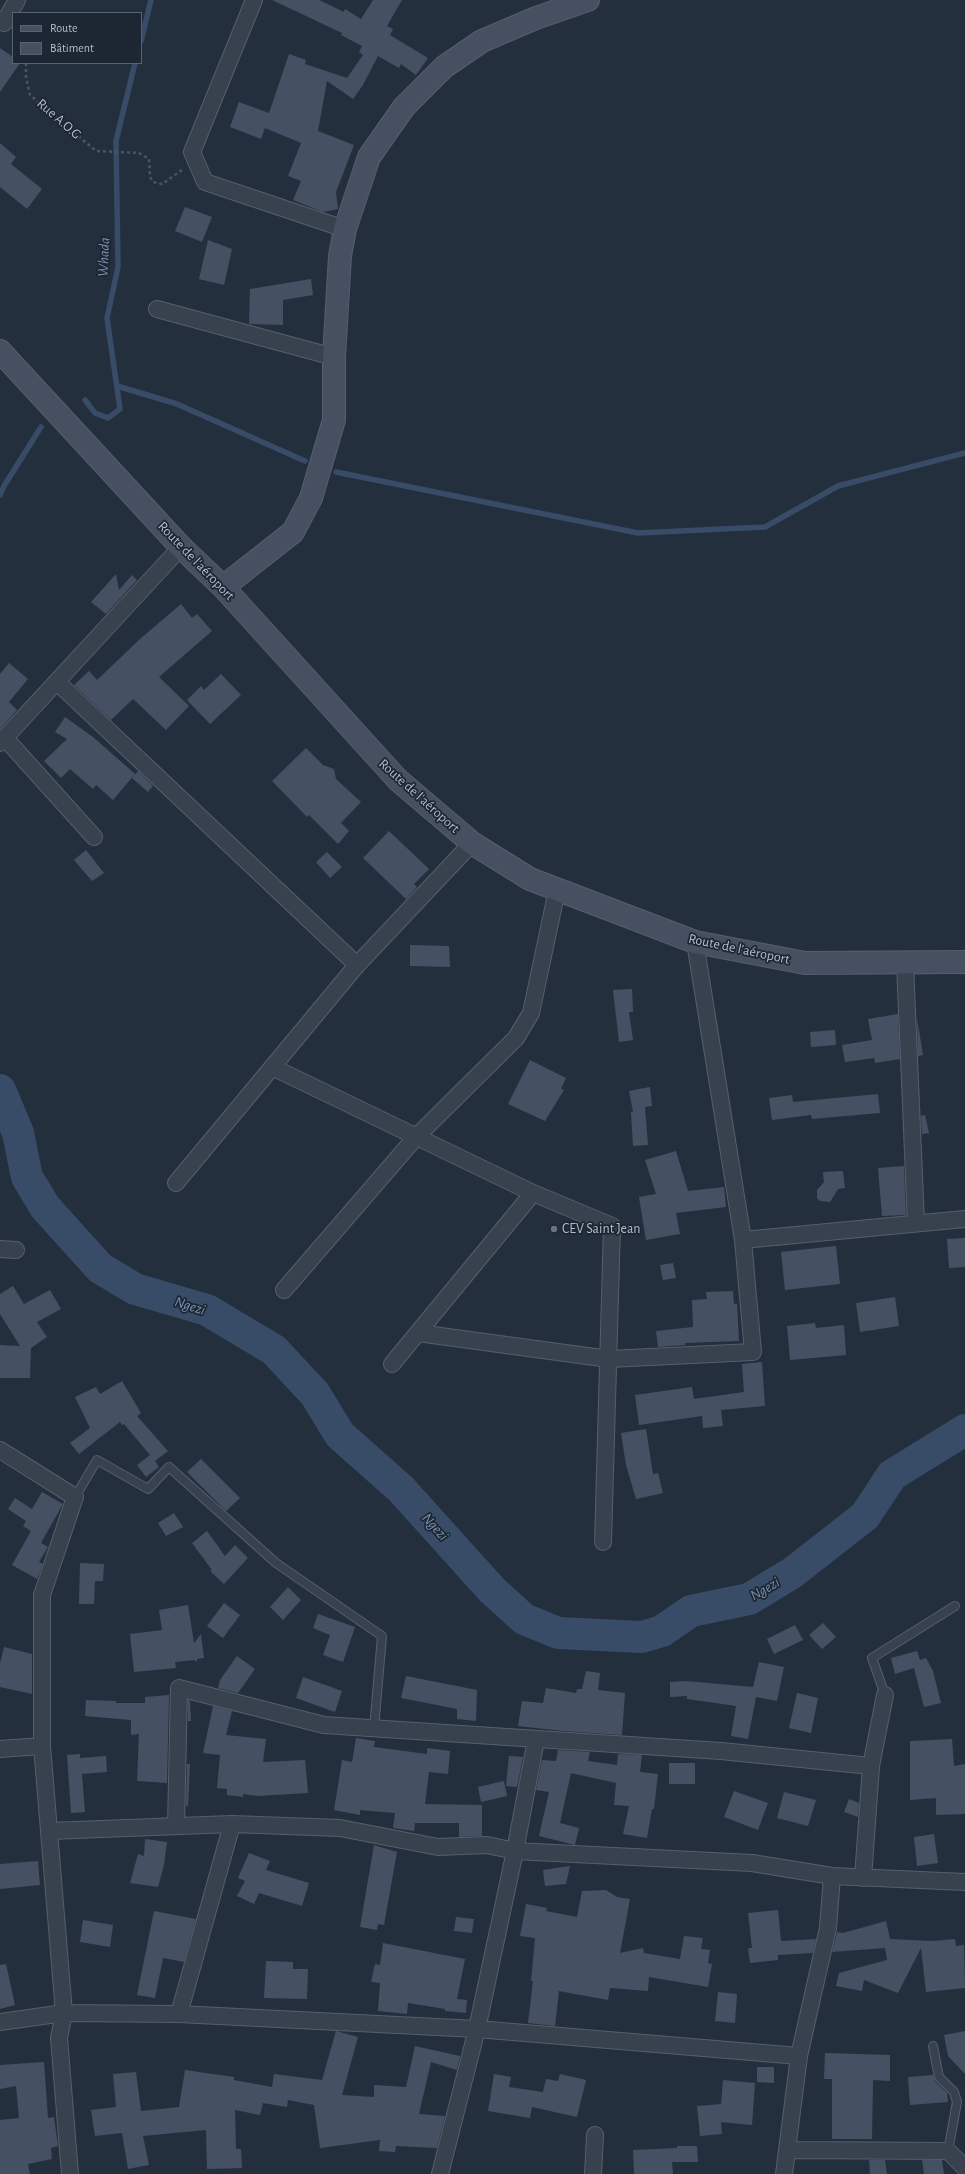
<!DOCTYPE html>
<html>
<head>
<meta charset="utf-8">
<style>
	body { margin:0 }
	#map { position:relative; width:965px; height:2174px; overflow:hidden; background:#242f3e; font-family:"Alegreya Sans",sans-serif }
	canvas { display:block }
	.legend { position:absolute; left:12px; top:12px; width:130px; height:52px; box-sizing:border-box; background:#1d2633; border:1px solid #59626f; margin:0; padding:5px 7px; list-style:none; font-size:12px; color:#b4bcc9 }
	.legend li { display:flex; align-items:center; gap:8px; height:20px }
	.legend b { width:20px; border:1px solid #59626f }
</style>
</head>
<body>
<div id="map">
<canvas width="965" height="2174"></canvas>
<ul class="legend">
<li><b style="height:5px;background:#465061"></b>Route</li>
<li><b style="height:11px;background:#455162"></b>Bâtiment</li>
</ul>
</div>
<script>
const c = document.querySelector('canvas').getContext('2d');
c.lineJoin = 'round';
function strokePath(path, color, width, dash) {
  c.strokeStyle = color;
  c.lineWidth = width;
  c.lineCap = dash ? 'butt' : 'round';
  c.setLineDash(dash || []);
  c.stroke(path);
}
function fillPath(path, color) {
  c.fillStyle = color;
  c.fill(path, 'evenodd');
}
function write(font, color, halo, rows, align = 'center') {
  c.font = font + ' "Alegreya Sans",sans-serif';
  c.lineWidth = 3.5;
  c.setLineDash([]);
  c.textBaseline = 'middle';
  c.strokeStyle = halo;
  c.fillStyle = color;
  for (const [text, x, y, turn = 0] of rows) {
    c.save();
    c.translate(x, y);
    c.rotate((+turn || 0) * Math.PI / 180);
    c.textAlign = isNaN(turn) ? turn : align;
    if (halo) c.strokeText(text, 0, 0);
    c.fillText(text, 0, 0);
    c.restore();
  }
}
const stream = new Path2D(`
	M141 41 151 0
	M117 386 177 404 305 461
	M85 400 95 413 108 418 120 409 107 318 118 267 116 141 135 63
	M336 472 638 533 765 527 838 486 965 453
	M0 495 4 486 41 427`);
const river = new Path2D(`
	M0 1090 18 1133 27 1177 45 1207 100 1268 135 1289 207 1310 274 1350 315 1394 340 1435 401 1489 492 1590 524 1619 558 1633 642 1637 662 1631 691 1611 749 1599 792 1573 865 1516 892 1475 965 1430`);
const building = new Path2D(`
	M272 0H319L344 12 345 9 361 19 373 0H402L387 26 393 29 390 35 428 58 416 75 401 64 399 68 378 56 363 85 353 99 327 81 318 131 354 145 336 192 338 209 323 212 293 200 301 181 288 176 301 143 265 128 261 139 230 127 239 102 269 113 289 54 306 60 305 64 347 78 363 55 359 52 362 46 341 35 342 33Z
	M0 48 13 57V63H20L0 92Z
	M0 143 16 157 11 164 42 189 27 209 0 187Z
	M185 207 212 217 202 242 175 231Z
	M208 240 232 249 224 285 199 279Z
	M311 279 313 295 283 300V325L249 324 250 289Z
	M116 574 119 590 132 575 137 580 106 614 91 602Z
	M181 604 192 618 197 614 212 631 159 677 189 706 166 730 133 699 111 720 74 685 89 671 97 680 140 639Z
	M9 663 28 679 9 702 17 710 0 729V674Z
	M221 674 241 695 210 724 187 700 201 686 204 690Z
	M65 717 93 737 135 774 113 800 96 785 93 789 70 769 61 778 44 761 67 739 55 732Z
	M306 748 323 765 334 769 336 779 361 802 341 823 349 831 338 844 309 815 307 817 272 781Z
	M138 771 153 786 148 792 132 778Z
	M389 831 429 869 414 884 417 887 406 899 363 858Z
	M86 850 104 873 92 881 74 860Z
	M327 852 342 867 330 878 316 862Z
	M410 945 449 946 450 967 410 966Z
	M632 989 633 1012H629L633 1040 619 1042 613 990Z
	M898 1014 900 1059 875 1063 874 1058 845 1062 842 1045 872 1040 868 1019Z
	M917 1018 923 1055 918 1056Z
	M835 1030 836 1045 811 1047 810 1032Z
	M530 1060 566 1078 561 1089 564 1090 545 1121 508 1104Z
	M650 1087 652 1106 645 1107 648 1145 633 1146 631 1112H633L629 1091Z
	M878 1094 880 1113 812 1119 811 1115 772 1120 769 1098 792 1095 793 1102Z
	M925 1115 929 1133 922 1134 921 1116Z
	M676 1151 688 1191 724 1187 726 1207 676 1213 680 1234 646 1240 639 1197 656 1194 645 1160Z
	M904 1166 906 1215 882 1216 878 1168Z
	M843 1171 845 1188 838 1189 830 1202 820 1201 817 1198V1190L824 1182 823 1172Z
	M965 1238V1267L949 1268 947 1239Z
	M836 1246 840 1284 785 1290 781 1252Z
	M673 1263 676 1278 663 1280 660 1265Z
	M13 1286 24 1304 50 1290 61 1309 37 1322 47 1337 31 1348 30 1378H0V1345L20 1346 0 1314V1294Z
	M733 1291 734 1304H737L739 1341 685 1343V1345L658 1347 656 1331 693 1327 692 1300 707 1299 706 1292Z
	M895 1297 899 1326 860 1332 856 1303Z
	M815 1323 816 1328 844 1325 846 1355 790 1360 787 1326Z
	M762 1362 765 1406 721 1410 723 1426 703 1428 702 1416 639 1425 635 1395 692 1387 694 1399 744 1392 742 1364Z
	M122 1381 141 1413 137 1416 168 1451 155 1461 159 1467 146 1477 137 1465 150 1455 124 1424 122 1425 120 1422 79 1454 70 1443 90 1428 75 1397 96 1387 100 1394Z
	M646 1429 653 1474 658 1473 663 1493 636 1499 626 1465 621 1433Z
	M201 1459 240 1498 226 1511 187 1472Z
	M42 1492 63 1504 41 1543 48 1547 39 1562 43 1564 37 1579 12 1565 31 1531 23 1526 26 1521 8 1509 15 1498 32 1509Z
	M174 1513 183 1527 166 1536 158 1523Z
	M207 1531 225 1556 235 1545 248 1558 224 1584 210 1571 212 1570 192 1543Z
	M80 1563 104 1564 103 1581H95L94 1604H79Z
	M288 1587 301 1600 283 1620 270 1607Z
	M224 1603 240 1615 223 1638 207 1626Z
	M188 1605 194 1643 201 1634 204 1658 197 1659V1662L194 1660 175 1662 176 1668 134 1672 130 1634 162 1630 159 1610Z
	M318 1614 355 1627 343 1662 323 1655 330 1635 313 1628Z
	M823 1623 836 1637 822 1649 809 1635Z
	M795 1625 803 1640 774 1654 767 1639Z
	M4 1647 32 1654V1694L0 1687V1664Z
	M917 1651 920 1660 926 1658 933 1671 941 1703 924 1707 914 1668 895 1674 891 1658Z
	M237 1656 255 1669 238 1693 218 1688 220 1680Z
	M759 1662 784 1667 777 1701 756 1697 748 1739 731 1736 736 1706 687 1699V1696L670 1697V1682L686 1681 753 1687Z
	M586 1671 600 1673 598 1690 625 1693 622 1735 563 1731 518 1726 522 1701 543 1703 546 1688 576 1693 577 1689H582Z
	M406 1676 477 1690 476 1721 457 1719V1709L401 1698Z
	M303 1677 342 1691 335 1712 296 1698Z
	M797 1693 818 1698 811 1733 789 1728Z
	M169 1695 167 1783 137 1781 139 1734 131 1735V1720L85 1716 86 1700 116 1701V1703H145V1697Z
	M188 1700 190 1701 191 1721H188Z
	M213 1706 232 1711 226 1735 266 1739 263 1762 305 1760 308 1793 258 1796 243 1794V1797L227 1795V1789L217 1788 220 1755 203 1753Z
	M356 1738 375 1741 374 1747 427 1754V1748L450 1751 448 1774 429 1772 425 1804 482 1805V1836L459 1837V1823H415L414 1831 393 1828 395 1813 360 1810V1815L334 1810 342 1760 352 1762Z
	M952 1739 954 1766 965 1764V1814L936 1815V1798L910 1800V1741Z
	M558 1750 590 1752 588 1761 617 1765 618 1754 642 1755 640 1772 658 1774 654 1809H652L647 1838 623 1834 629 1806 614 1805 616 1783 571 1773 560 1823 579 1828 575 1845 539 1836 549 1792 536 1790 542 1760 556 1761Z
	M80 1754V1758L106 1756 107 1772 82 1774 85 1812 71 1813 67 1755Z
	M509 1756 523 1757 517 1787 506 1786Z
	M669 1763H695V1784H669Z
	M187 1764H190L188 1806H186Z
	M504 1781 507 1796 481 1802 478 1787Z
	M734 1791 768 1803 758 1830 724 1817Z
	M784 1792 816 1800 808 1826 777 1818Z
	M849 1799 859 1803 858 1817 844 1812Z
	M934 1834 938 1863 917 1866 914 1837Z
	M145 1839 167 1842 164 1865 158 1887 130 1883 138 1854 144 1856Z
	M374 1845 397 1852 384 1925 378 1924 377 1930 360 1927Z
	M249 1853 270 1861 266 1870 309 1883 302 1906 259 1893 254 1904 237 1896 245 1881 238 1878Z
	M38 1861 40 1885 0 1889V1864Z
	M570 1866 566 1884 545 1886 543 1870Z
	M606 1890 617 1897 630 1899 620 1953 643 1948 644 1953 680 1959 684 1936 703 1938 701 1949 710 1950 708 1963 712 1964 708 1987 649 1977 648 1991 610 1988 608 2000 559 1991 555 2026 528 2023 533 1981H531L535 1938 520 1936 526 1904 547 1908 546 1911 577 1917 582 1891Z
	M778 1910 781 1941 816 1939 813 1953 778 1955V1960L750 1963 748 1948H752L748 1913Z
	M154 1911 196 1919 184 1962 163 1958 155 1998 137 1995Z
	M456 1917 474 1919 472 1933 454 1931Z
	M83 1920 113 1925 110 1947 80 1942Z
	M886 1921 890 1939 933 1941 955 1939 956 1946 964 1945 965 1988 926 1992 921 1948 898 1993 864 1980 862 1991 836 1986 839 1973 887 1960 885 1948 832 1952 837 1932 843 1933Z
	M383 1943 465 1959 457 1999 467 2000 466 2013 445 2011V2009L408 2003 407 2014 378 2011 380 1983 371 1982 375 1964 380 1965Z
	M266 1961 293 1962V1969H308L307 1999 264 1998Z
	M6 1964 15 2005 0 2009V1965Z
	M718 1992 737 1994 735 2023 715 2021Z
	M336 2031 358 2037 342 2095 374 2097V2085L406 2087 415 2046 460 2056 457 2070 431 2062 419 2114 445 2116 437 2148 396 2146 395 2152 379 2151 380 2140 320 2148 314 2105 288 2100 287 2107 263 2103 260 2115 235 2110 236 2149H241L242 2168 207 2169 206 2130 143 2136 149 2165 128 2169 122 2133 95 2136 91 2110 116 2107 113 2074 136 2072 141 2111 179 2107 185 2070 234 2077V2080L272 2087 274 2074 322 2080Z
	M965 2031V2074L948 2056 944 2035Z
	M825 2053 890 2055V2081L873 2080 872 2139H832V2079H824Z
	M44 2062 48 2118 54 2117 58 2146 51 2148 52 2159 28 2164 30 2174H0V2120L19 2118 16 2086 0 2089V2065Z
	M757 2067H774V2083L757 2082Z
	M494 2074 511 2077 509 2087 543 2092 546 2079 558 2081 560 2074 586 2080 577 2117 532 2107 530 2118 488 2111Z
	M933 2075 935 2081 947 2093 948 2102 910 2105 908 2077Z
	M723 2080 755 2083 752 2125 721 2122 722 2134 700 2136 697 2106 721 2104Z
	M677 2146H697L698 2162H672L673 2174H634L633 2150 677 2148Z
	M869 2160H885L887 2174H870Z
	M922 2160H942L944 2174H924Z`);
const path = new Path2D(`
	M26 63V77L30 95 96 151 139 153 149 159 150 177 153 182 162 184 182 170`);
const lane = new Path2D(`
	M75 1497 97 1460 148 1489 169 1467 276 1563 382 1636 374 1728
	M885 1695 872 1658 955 1606
	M933 2046 939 2077 954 2092 957 2102 948 2151`);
const street = new Path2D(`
	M254 0 192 152 205 182 345 229
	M0 20 4 23 17 0
	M157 309 334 357
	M57 682 357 965
	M5 738 94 837
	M0 743 181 547
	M905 964 916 1223
	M272 1067 533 1193 612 1226 603 1542
	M176 1183 357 965 472 843
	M743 1240 965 1219
	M0 1249 16 1250
	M284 1290 416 1137 516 1038 531 1013 557 890
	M418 1333 609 1359 753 1352 743 1240 695 942
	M392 1364 533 1193
	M0 1450 75 1497 42 1595V1746L64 2013 59 2038 70 2174
	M0 1749 42 1746
	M176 1826 179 1688 324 1725 721 1751 871 1766
	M49 1831 232 1824 340 1828 438 1847 487 1845 515 1851 752 1863 832 1876 965 1882
	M863 1878 871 1766 885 1695
	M179 2014 232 1824
	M0 2022 64 2013 179 2014 477 2029 799 2056
	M787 2150 948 2151 965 2168
	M440 2174 477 2029 515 1851 536 1740
	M593 2174 595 2135
	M784 2174 799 2056 828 1928 832 1876`);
const secondary = new Path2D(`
	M0 351 181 547 223 587 398 780 472 843 530 879 695 942 805 963 965 962
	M223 587 293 532 311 498 334 420V357L340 256 345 229 369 157 404 107 444 67 482 41 536 18 588 0`);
const markers = [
	[554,1229,4,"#6b7280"]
];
const streetNames = [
	["Rue A.O.G",59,119,41],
	["Route de l'aéroport",196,561,46],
	["Route de l'aéroport",419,796,42],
	["Route de l'aéroport",739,949,12]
];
const poiNames = [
	["CEV Saint Jean",562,1229]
];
const waterNames = [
	["Whada",104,257,-87],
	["Ngezi",190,1306,18],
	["Ngezi",435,1527,48],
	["Ngezi",765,1589,-30]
];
strokePath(stream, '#394c67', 5.5);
strokePath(river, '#394c67', 32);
fillPath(building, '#455162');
strokePath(lane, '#565f6c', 10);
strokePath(street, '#565f6c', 18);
strokePath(secondary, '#565f6c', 24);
strokePath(path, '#44595c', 2.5, [3, 3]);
strokePath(lane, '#38414e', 8);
strokePath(street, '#38414e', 16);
strokePath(secondary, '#465061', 22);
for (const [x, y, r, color] of markers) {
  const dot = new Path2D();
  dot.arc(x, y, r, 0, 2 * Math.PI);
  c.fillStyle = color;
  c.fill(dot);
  strokePath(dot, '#1d2633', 1.5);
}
write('14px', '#b4bcc9', '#1d2633', streetNames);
write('14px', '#b4bcc9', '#1d2633', poiNames, 'left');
write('italic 15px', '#7c92b1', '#1d2633', waterNames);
</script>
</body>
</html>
